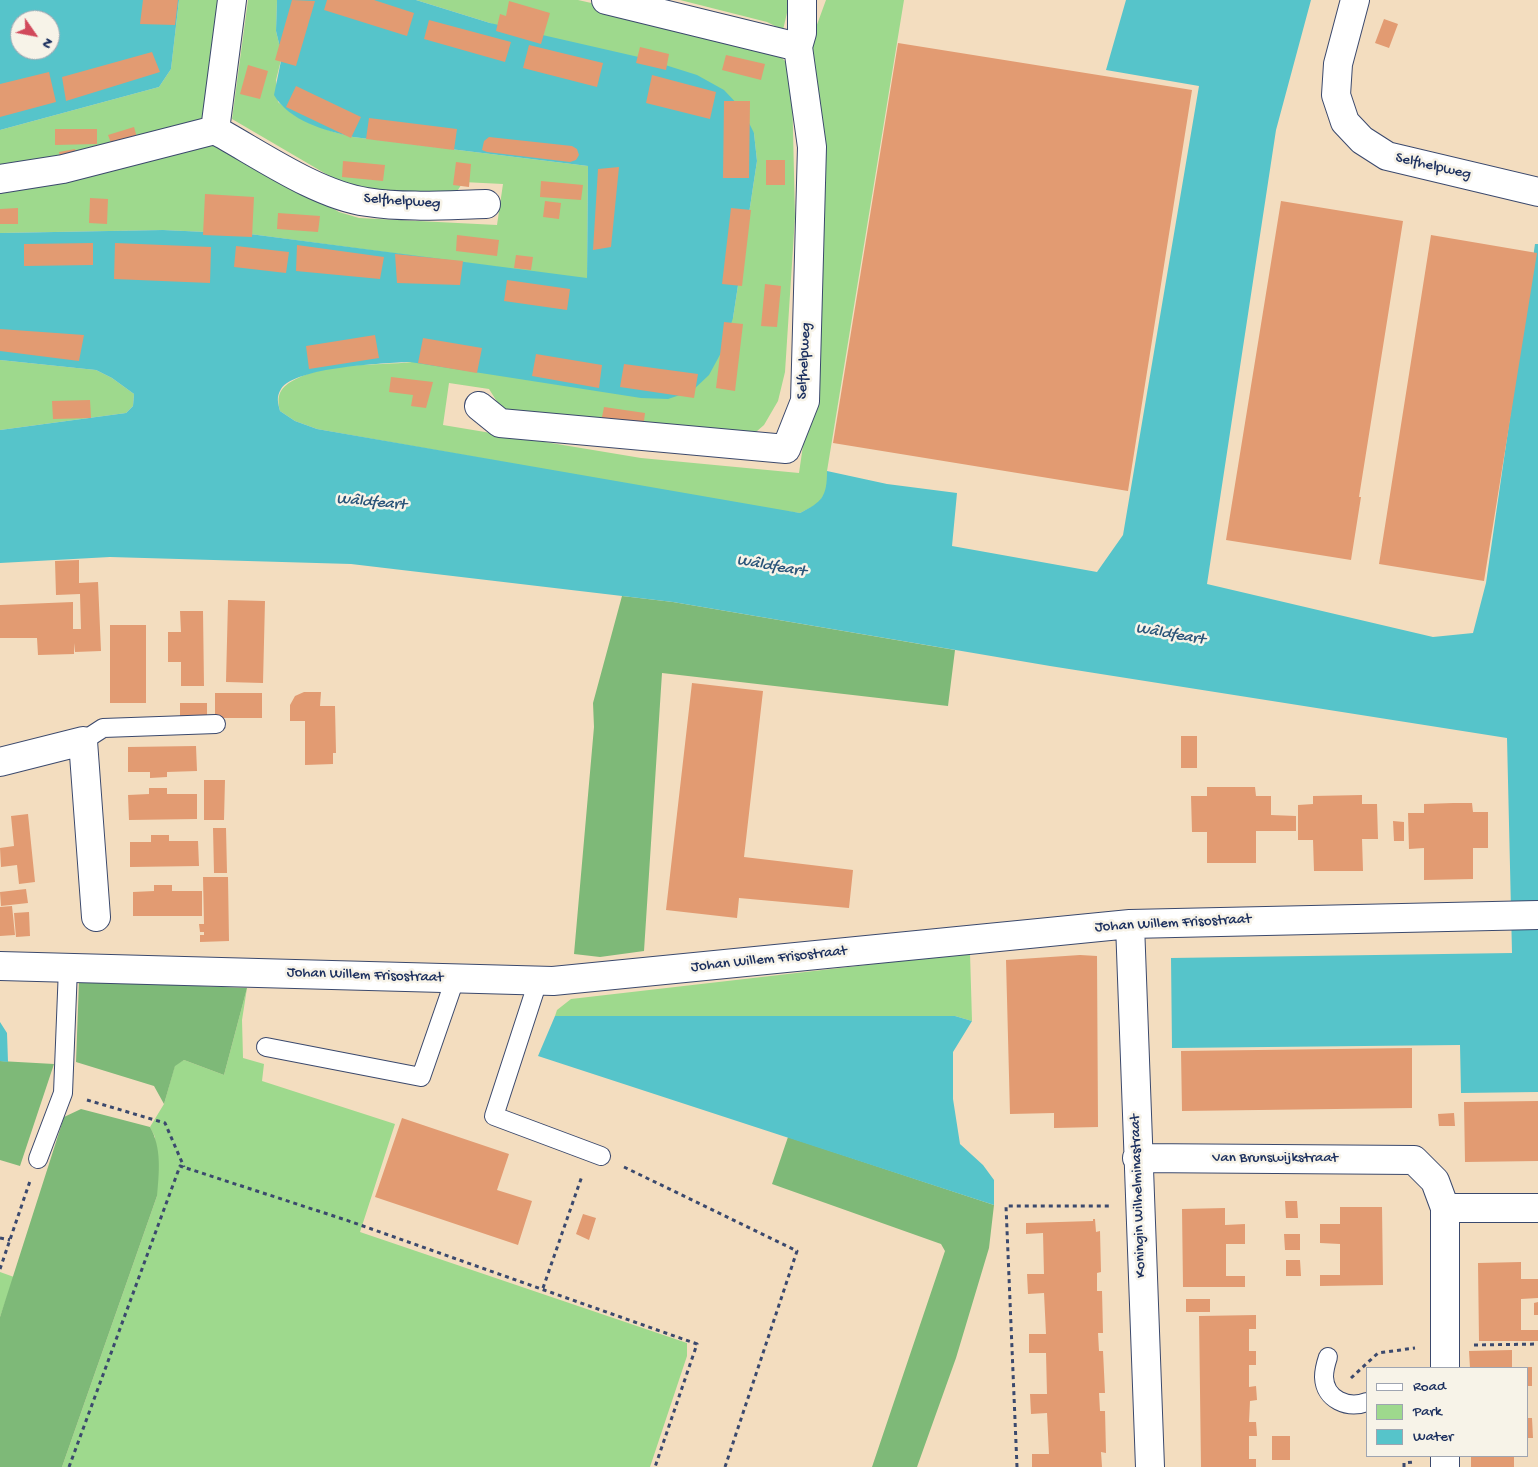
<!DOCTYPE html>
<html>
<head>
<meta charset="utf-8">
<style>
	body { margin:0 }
	#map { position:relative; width:1538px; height:1467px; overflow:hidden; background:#f3ddbf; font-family:"Gochi Hand",sans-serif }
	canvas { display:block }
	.legend { position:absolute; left:1366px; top:1367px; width:162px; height:90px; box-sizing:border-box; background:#f7f3e8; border:1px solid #9fa5b1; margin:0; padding:6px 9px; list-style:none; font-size:15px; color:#1b2f5e }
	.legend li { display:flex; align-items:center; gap:10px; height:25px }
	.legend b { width:25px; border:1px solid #9fa5b1 }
	.north { position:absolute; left:10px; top:10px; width:50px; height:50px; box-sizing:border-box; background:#f7f3e8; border:1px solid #9fa5b1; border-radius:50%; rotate:123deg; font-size:14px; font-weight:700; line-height:20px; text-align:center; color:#1b2f5e }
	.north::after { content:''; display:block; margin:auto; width:18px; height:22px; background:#d1495b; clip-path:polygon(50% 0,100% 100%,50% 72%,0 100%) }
</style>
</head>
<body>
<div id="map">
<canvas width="1538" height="1467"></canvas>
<ul class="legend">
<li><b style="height:6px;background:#fff"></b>Road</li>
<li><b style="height:14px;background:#9ed98d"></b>Park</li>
<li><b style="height:14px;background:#56c4ca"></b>Water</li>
</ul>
<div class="north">N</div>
</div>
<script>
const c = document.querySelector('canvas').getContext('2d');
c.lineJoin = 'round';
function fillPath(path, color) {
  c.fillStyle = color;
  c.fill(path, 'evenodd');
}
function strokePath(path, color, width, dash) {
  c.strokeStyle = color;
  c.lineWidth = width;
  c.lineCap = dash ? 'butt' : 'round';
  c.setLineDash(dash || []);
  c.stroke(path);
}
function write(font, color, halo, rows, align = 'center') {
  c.font = font + ' "Gochi Hand",sans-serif';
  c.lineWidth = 5;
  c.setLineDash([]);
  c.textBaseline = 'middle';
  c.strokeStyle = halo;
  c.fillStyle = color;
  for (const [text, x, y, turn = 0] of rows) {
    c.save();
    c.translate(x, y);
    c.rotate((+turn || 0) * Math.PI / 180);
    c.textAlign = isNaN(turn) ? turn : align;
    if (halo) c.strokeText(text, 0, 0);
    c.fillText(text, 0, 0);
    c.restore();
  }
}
const green = new Path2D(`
	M179 0H220L205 120 23 164 0 167V130L159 87 171 69Z
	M248 0H277L276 31 282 56 276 80 278 102C300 121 326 131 353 137L588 166 587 279 250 234 163 230 0 233V190L219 141 339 212 359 218 497 225 503 184 463 182 456 193 445 198 350 188 232 119Z
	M416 0H578L698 27 777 53 786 62 792 87 795 217 785 372 778 401 764 425 749 438 503 411 489 389 449 383 443 425 641 458 799 473 807 418V52L826 0H904L827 471V490L818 504 800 513 761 508 317 429 295 421 280 411C276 395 280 387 296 379 329 362 376 366 412 362 519 349 626 333 733 318L757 161 754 133 490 23Z
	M680 0H790L783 30 767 22Z
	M0 360 96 370 112 378 134 394 133 406 126 413 0 430Z
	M970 953 972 1021 955 1016H555L557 1010 571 999Z
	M247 988 242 1020 243 1058 264 1064 262 1081 395 1124 360 1232 687 1343V1356L650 1467H62L157 1196 155 1137 150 1127 164 1104 175 1065 184 1060 224 1075Z
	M0 1272 14 1277 0 1317Z`);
const forest = new Path2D(`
	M622 596 673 602 955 650 948 706 662 673 644 951 600 957 574 954 594 727 593 703Z
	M79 981 247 988 224 1075 184 1060 175 1066 164 1104 154 1086 76 1062Z
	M0 1061 54 1064 20 1166 0 1160Z
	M81 1109 150 1127C162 1148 159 1173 157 1196L62 1467H0V1317L64 1117Z
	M788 1137 994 1205 989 1248 956 1358 917 1467H872L945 1251 941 1244 772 1184Z`);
const water = new Path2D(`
	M0 0H179L171 69 159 87 0 130ZM20 20H50V50H20Z
	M277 0H416L490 23 643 58 697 75 724 90 742 109 754 133 757 161 733 318 722 351 709 375 692 391 668 399 641 398 410 362C384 363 295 367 281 389 276 397 278 403 280 411L295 421 317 429 800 513C822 502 827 497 827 471L887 484 957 493 952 546 1097 572 1123 535 1199 86 1106 70 1126 0H1311L1276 130 1207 584 1433 637 1473 633 1486 583 1535 244H1538V1092L1461 1093 1460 1045 1172 1048 1171 958 1512 953 1507 738 1050 666 673 602 351 564 110 557 0 563V430L126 413 133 406 134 394 112 378 96 370 0 360V233L163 230 250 234 587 278 588 166 353 137C326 131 289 121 274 95L282 56 276 31Z
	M555 1016H955L972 1021 953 1052V1099L960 1144 983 1165 994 1180V1205L538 1056Z
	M0 1022 7 1033 8 1062 0 1061Z`);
const building = new Path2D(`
	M143 0H178L175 25 140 24Z
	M292 0 315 1 296 66 275 60Z
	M327 0H374L414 13 407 36 324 10Z
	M509 1 550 13 541 44 496 31 500 14 506 16Z
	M1384 19 1398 24 1389 48 1375 43Z
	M429 20 511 42 505 62 424 39Z
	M898 43 1192 90 1128 491 833 443Z
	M529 45 603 63 597 87 523 68Z
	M640 47 669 54 666 70 636 63Z
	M152 52 160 72 66 101 62 77Z
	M726 55 765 64 761 80 722 70Z
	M248 65 268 71 260 99 240 94Z
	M49 72 56 102 0 117V84Z
	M652 75 716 92 710 119 646 103Z
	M296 86 361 117 351 138 286 107Z
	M724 101H750L749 178H723Z
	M369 118 457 129 454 150 366 139Z
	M134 127 138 141 113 148 108 135Z
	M55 129H97V144L55 145Z
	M489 137 572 146 577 149 579 155 576 160 570 162 487 152 482 150 484 141Z
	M75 149 78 160 61 163 59 152Z
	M766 160H785V185H766Z
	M343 161 385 165 383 181 342 177Z
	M456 162 471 164 469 187 453 185Z
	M619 167 611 247 593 250 598 169Z
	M541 181 583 185 581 200 540 197Z
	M205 194 254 197 252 237 203 235Z
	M90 198 108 199 107 224 89 223Z
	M545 201 561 203 559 219 543 217Z
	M1281 201 1403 221 1359 497H1361L1351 560 1226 540Z
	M18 208V224H0V209Z
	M731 208 751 210 742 286 722 284Z
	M278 213 320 216 318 232 277 229Z
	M457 235 499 240 497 256 456 251Z
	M1431 235 1537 253 1484 581 1379 564Z
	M93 243V265L24 266V244Z
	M115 243 211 247 210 283 114 279Z
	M297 245 384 257 380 279 296 271Z
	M236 246 289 252 286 273 234 267Z
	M395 254 463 261 460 285 397 283Z
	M516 255 533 257 531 270 514 268Z
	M507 280 570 289 567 310 504 301Z
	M765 284 781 286 777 327 761 326Z
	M724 322 743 324 735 391 716 388Z
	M0 329 84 335 79 361 0 351Z
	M375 335 379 358 309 369 306 346Z
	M423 338 482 348 477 373 418 363Z
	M536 354 602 365 599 388 532 376Z
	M624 364 698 374 694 398 620 387Z
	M391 377 433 382 426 408 411 406 413 395 389 392Z
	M90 400 91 418 53 419 52 401Z
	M604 407 645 413 643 429 601 422Z
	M79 560V583L98 582 101 651 75 652 74 643V654L38 655 37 638H0V605L73 602V629H81L80 594 56 595 55 561Z
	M228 600 265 601 263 683 226 682Z
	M180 611H203L204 686H181V662H168V632H181Z
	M110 625H146V703H110Z
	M692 683 763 691 744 857 853 870 849 908 739 898 737 918 666 910Z
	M304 692H321L320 706H335L336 753H333V764L305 765V721H290V705L295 696Z
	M215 693H262V718H215Z
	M180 703H207V718L180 717Z
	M1181 736H1197V768H1181Z
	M196 746 197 771 167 772V777L150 778V772H128V747Z
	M204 780H225L224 820H204Z
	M1207 787H1255L1256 796H1271V815L1296 816V831H1256V863H1207V832H1192L1191 796H1207Z
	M149 788H167V794H197V819L129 820 128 795 149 794Z
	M1362 795V804H1377L1378 839H1362L1363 871H1314L1313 840H1298V805L1313 804V796Z
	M1453 803H1472L1473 812H1488V848H1473V879L1424 880V848L1409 849 1408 813H1424V804Z
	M28 814 35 882 19 884 17 865 1 867 0 848 14 846 11 816Z
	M1393 821 1404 822V841H1394Z
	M213 828H226L227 873H214Z
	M151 835H169V841H198L199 866 130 867V842H151Z
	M203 877H228L229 941 200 942V935H204V932H200L199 924H204Z
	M154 885H172V891H202V916H133V892L154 891Z
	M26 889 28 903 1 906 0 892Z
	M12 906 15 935 0 936V907Z
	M29 912 30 936 16 937 14 913Z
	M1080 955 1097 956 1098 1127 1054 1128V1113L1010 1114 1006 960Z
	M1412 1048V1108L1182 1111 1181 1051Z
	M1538 1101V1161L1465 1162 1464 1102Z
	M1454 1113 1455 1126H1439L1438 1114Z
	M402 1118 509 1154 497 1190 532 1201 518 1245 375 1197Z
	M1285 1201H1297L1298 1218H1286Z
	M1340 1207H1382L1383 1285 1320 1286V1275H1340V1244L1320 1243V1224H1340Z
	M1225 1208V1225L1245 1224V1244H1226V1276H1245V1287H1183L1182 1209Z
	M583 1214 596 1218 589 1240 576 1234Z
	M1093 1219H1095L1096 1232 1100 1231 1101 1272 1097 1273V1291H1102L1103 1333H1098L1099 1351H1103L1105 1393H1099L1100 1411H1105L1106 1453 1101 1452 1102 1467H1032V1454H1049L1047 1413 1031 1414 1030 1394H1047L1046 1353H1029V1334H1046L1044 1293 1028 1294 1027 1274H1044L1043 1233 1026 1234V1223L1093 1221Z
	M1284 1234H1300V1250H1285Z
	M1286 1260H1300L1301 1276H1286Z
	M1521 1262V1279H1538V1298L1521 1299V1330H1538V1341H1479L1478 1263Z
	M1186 1299H1210V1312H1186Z
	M1538 1302V1315H1534V1303Z
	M1256 1315V1329H1249V1351H1256V1365H1249V1387L1256 1386 1257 1400 1250 1401 1249 1422H1256L1257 1436H1249V1459H1256V1467H1201L1199 1316Z
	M1512 1350V1368H1470L1469 1351Z
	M1527 1367H1532V1386H1527Z
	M1527 1418H1532L1533 1438H1527Z
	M1272 1436H1290V1460H1272Z
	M1471 1456H1514V1467H1471Z`);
const path = new Path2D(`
	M87 1100 165 1123 184 1167
	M624 1167 797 1251 725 1467
	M0 1238 10 1240
	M0 1269 30 1181
	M543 1288 582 1176
	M1474 1345 1538 1344
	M1351 1378 1378 1353 1415 1348
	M69 1467 180 1166 346 1220 697 1344 655 1467
	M1017 1467 1006 1206H1111
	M1404 1467V1463L1414 1462`);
const lane = new Path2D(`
	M83 741 103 728 216 724
	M538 981 494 1116 601 1156
	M266 1047 421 1077 455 979
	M38 1159 63 1093 68 968
	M1328 1357C1326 1363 1324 1371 1324 1377 1325 1400 1348 1409 1367 1402`);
const street = new Path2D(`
	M606 0 798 47
	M1355 0 1338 64 1336 95 1345 122 1362 140 1387 156 1538 192
	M215 130 232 0
	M0 179 63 169 215 130C259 154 317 195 367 202 406 208 446 205 486 204
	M479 406 500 423 786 449 805 401 812 147 798 47 802 33V0
	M0 762 83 741 96 917
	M1130 924 1150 1467
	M0 966 553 981 1130 924 1538 915
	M1137 1158 1414 1160 1435 1181 1445 1208V1368
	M1445 1208H1538
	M1445 1467V1456`);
const streetNames = [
	["Selfhelpweg",1433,167,13],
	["Selfhelpweg",402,202,4],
	["Selfhelpweg",805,361,-87],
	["Johan Willem Frisostraat",1173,924,-3],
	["Johan Willem Frisostraat",769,960,-6],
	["Johan Willem Frisostraat",365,976,2],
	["Van Brunswijkstraat",1275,1159],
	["Koningin Wilhelminastraat",1139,1196,-92]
];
const waterNames = [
	["Wâldfeart",371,503,5],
	["Wâldfeart",771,567,10],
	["Wâldfeart",1170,635,10]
];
fillPath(green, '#9ed98d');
fillPath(forest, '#7eb978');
fillPath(water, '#56c4ca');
fillPath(building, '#e29b72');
strokePath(lane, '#3b496d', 20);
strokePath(street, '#3b496d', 30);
strokePath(path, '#3b496d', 3, [4, 4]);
strokePath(lane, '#fff', 18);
strokePath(street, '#fff', 28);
write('15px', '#1b2f5e', '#f7f3e8', streetNames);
write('italic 16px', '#2a5479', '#f7f3e8', waterNames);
</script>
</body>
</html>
